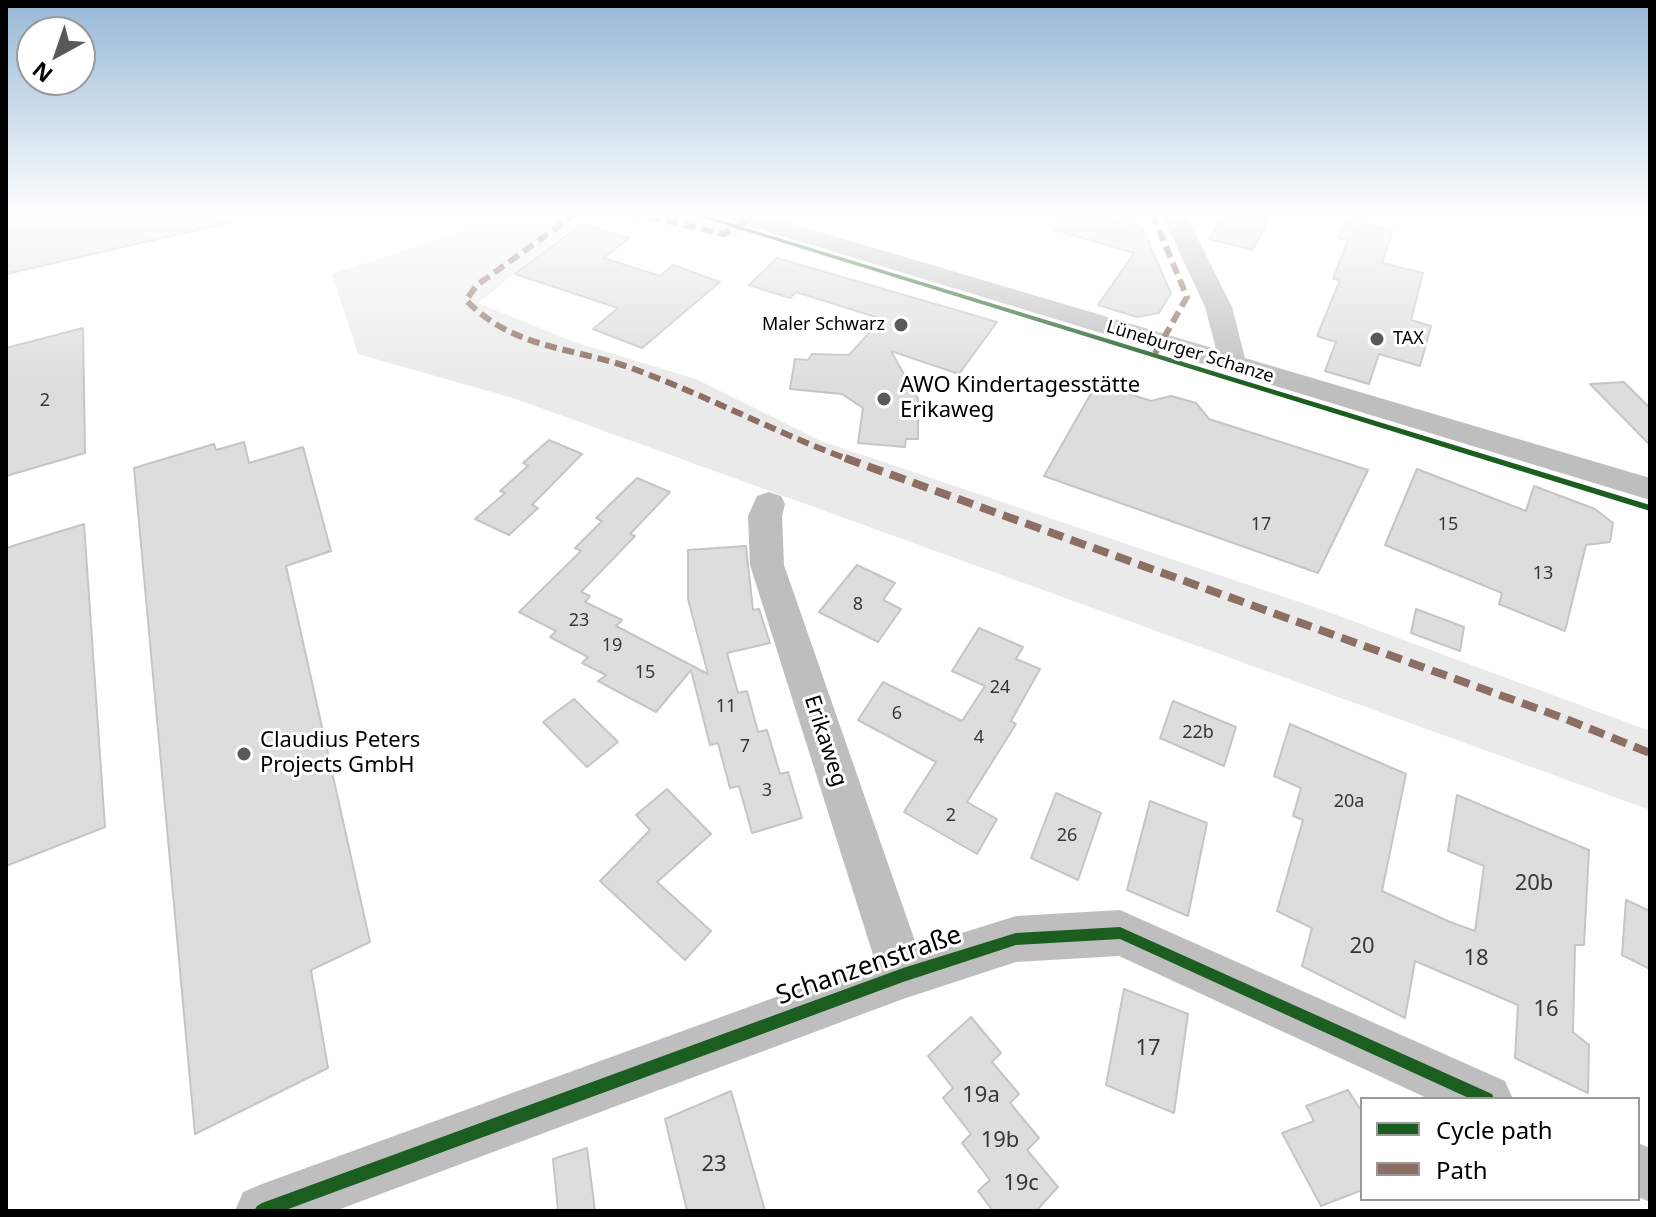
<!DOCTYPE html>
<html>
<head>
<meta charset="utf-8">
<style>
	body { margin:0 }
	#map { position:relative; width:1656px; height:1217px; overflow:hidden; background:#fff; font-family:"Noto Sans",sans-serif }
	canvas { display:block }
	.frame { position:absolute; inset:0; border:8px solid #000; pointer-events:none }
	.legend { position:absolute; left:1360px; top:1097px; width:280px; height:104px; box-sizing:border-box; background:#fff; border:2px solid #999; margin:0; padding:10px 14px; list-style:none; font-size:24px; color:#000 }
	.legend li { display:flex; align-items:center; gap:16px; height:40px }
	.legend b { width:40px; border:2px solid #999 }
	.north { position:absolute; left:16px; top:16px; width:80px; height:80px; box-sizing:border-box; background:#fff; border:2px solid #999; border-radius:50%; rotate:220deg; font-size:22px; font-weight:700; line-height:32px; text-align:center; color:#000 }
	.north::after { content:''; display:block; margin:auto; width:28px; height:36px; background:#595959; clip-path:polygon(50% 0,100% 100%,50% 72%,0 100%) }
</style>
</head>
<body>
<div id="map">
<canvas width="1656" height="1217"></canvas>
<div class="frame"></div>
<ul class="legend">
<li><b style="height:10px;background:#1b5e20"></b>Cycle path</li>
<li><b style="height:10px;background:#8d6e63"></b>Path</li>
</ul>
<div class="north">N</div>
</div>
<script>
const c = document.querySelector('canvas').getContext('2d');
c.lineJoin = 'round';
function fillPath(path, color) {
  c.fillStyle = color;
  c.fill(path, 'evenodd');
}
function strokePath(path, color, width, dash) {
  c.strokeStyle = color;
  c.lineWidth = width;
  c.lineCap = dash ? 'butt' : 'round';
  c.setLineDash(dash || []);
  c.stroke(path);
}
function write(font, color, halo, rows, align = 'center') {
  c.font = font + ' "Noto Sans",sans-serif';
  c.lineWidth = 6;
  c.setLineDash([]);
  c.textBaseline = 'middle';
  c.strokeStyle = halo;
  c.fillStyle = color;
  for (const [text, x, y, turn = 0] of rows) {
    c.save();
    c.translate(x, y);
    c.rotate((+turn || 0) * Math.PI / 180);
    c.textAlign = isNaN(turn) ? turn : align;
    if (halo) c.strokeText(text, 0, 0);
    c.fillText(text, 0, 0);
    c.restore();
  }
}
const green = new Path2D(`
	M492 213H591L478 303 574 342 696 379 821 441 1320 609 1650 731V810L516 399 358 354 332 274 466 230Z
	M611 213H772L773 215 745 234 726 238Z`);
const building = new Path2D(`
	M6 213H231L232 222 6 274Z
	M1071 213H1093L1141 226 1171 293 1159 313 1137 317 1098 305 1134 253 1054 230Z
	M1234 213H1271L1253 250 1209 239 1223 214 1232 216Z
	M1346 219 1393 230 1382 263 1423 273 1411 320 1431 326 1420 366 1379 354 1369 384 1325 371 1336 342 1317 336 1340 280 1333 279 1348 240 1338 238Z
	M582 224 629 238 604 258 660 276 673 265 720 282 642 348 593 329 618 308 515 274Z
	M777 258 997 322 959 374 891 351 918 399V439H906L905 447 858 443 863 408 842 394 790 389 795 359 808 360 812 354 849 355 882 319 796 292 790 298 749 285Z
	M83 328 85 453 6 476V348Z
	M1624 382 1650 408V445L1590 384Z
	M1097 383 1151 401 1171 396 1196 403 1209 419 1368 470 1318 573 1044 476Z
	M549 440 582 454 532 505 538 508 509 535 475 519 505 493 500 491 528 466 523 463Z
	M244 442 249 463 303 447 331 551 286 566 370 942 311 970 328 1068 195 1134 134 468 214 444 216 450Z
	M1417 469 1526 511 1534 486 1595 509 1613 523 1610 542 1586 545 1565 631 1499 604 1502 593 1385 545Z
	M637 478 670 492 630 534 635 536 581 592 590 596 585 602 622 620 616 626 708 674 688 599V550L746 546 753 610 759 609 770 643 727 653 738 693 747 691 758 732 767 730 780 774 788 772 802 818 752 833 739 786 730 788 718 743 710 745 691 670 656 712 598 681 606 675 582 663 588 657 550 637 556 631 519 612 581 551 575 548 602 521 596 518Z
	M84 524 105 827 6 866V548Z
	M857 565 895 583 883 600 901 609 878 642 819 612Z
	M1416 609 1464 627 1460 651 1411 633Z
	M979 628 1023 647 1016 659 1040 669 1011 721 1016 724 967 802 997 819 977 854 904 812 936 762 858 720 883 682 962 721 985 686 952 671Z
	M574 699 618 742 587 767 543 722Z
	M1173 701 1236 727 1224 766 1160 738Z
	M1290 724 1406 774 1382 891 1450 922 1475 931 1484 866 1448 851 1457 795 1589 850 1584 945H1575L1573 1032 1589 1045 1588 1093 1515 1058 1518 1005 1415 961 1405 1018 1302 966 1312 928 1277 911 1303 820 1293 816 1301 788 1274 776Z
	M667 789 711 834 657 882 711 931 685 960 600 881 650 830 636 815Z
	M1056 793 1101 813 1078 880 1031 858Z
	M1150 801 1207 823 1188 916 1127 890Z
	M1626 900 1650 911V969L1622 955Z
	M1124 989 1188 1014 1174 1113 1106 1085Z
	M971 1017 1001 1053 992 1062 1019 1094 1010 1103 1039 1138 1027 1150 1058 1187 1036 1211H993L978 1191 990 1180 962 1143 971 1134 943 1098 953 1088 928 1056Z
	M1348 1090 1362 1112V1190L1321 1206 1282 1133 1314 1121 1306 1106Z
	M731 1091 765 1211H687L665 1119Z
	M587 1148 595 1211H558L553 1159Z`);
const minor = new Path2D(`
	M719 213H756L1216 349 1205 307 1161 213H1185L1232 307 1245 358 1650 478V500L723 218Z
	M769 492 781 496 785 504 782 516 784 565 917 947 1016 916 1120 910 1505 1081 1513 1099H1429L1119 956 1016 962 903 999 335 1211H235L243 1192 262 1184 875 961 750 565 748 516 757 496Z
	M1638 1143 1650 1148V1202L1638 1197Z`);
const quietFar1 = new Path2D(`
	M577 213 477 285 466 300C514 350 574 347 634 369 707 396 777 433 850 460
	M631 213 724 234 750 219 753 213
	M1152 213 1187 297 1153 357`);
const quiet = new Path2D(`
	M845 458 1566 719 1650 753`);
const cycleway = new Path2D(`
	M687 213H697L1650 505V511Z
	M1120 927 1492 1094 1494 1099H1471L1120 939 1016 945 903 982 283 1211H254L257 1206 262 1203 903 968 1016 933Z`);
const markers = [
	[901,325,8,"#595959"],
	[1377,339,8,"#595959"],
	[884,399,8,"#595959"],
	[244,754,8,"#595959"]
];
const farPoinames = [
	["Maler Schwarz",885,325],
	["TAX",1393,339,"left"]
];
const farStreetnames = [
	["Lüneburger Schanze",1190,352,17]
];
const numberNames = [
	["2",45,401],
	["17",1261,525],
	["15",1448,525],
	["13",1543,574],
	["8",858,605],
	["23",579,621],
	["19",612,646],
	["15",645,673],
	["24",1000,688],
	["11",726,707],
	["6",897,714],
	["22b",1198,733],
	["4",979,738],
	["7",745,747],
	["3",767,791],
	["20a",1349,802],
	["2",951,816],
	["26",1067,836]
];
const poiNames = [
	["AWO Kindertagesstätte",900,386],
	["Erikaweg",900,411],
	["Claudius Peters",260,741],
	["Projects GmbH",260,766]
];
const streetNames = [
	["Erikaweg",825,741,72]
];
const nearNumbernames = [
	["20b",1534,884],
	["20",1362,947],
	["18",1476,959],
	["16",1546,1010],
	["17",1148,1049],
	["19a",981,1096],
	["19b",1000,1141],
	["23",714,1165],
	["19c",1021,1184]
];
const nearStreetnames = [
	["Schanzenstraße",869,966,-19]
];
fillPath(green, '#eaeaea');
fillPath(building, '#ddd');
strokePath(building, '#c5c5c5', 2);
fillPath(minor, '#bebebe');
strokePath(quietFar1, '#8d6e63', 6, [12, 6]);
strokePath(quiet, '#8d6e63', 8, [16, 8]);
fillPath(cycleway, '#1b5e20');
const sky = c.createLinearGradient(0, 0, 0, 383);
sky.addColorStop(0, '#96b7d6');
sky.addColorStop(0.56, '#fff');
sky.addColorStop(1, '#ffffff00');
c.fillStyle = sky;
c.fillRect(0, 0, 1656, 383);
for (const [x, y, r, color] of markers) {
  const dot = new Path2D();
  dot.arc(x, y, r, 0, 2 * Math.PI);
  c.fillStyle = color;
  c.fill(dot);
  strokePath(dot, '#fff', 3);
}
write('18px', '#000', '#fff', farPoinames, 'right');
write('18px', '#000', '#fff', farStreetnames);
write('18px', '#373737', null, numberNames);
write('22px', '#000', '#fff', poiNames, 'left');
write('22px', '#000', '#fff', streetNames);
write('22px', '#373737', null, nearNumbernames);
write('26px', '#000', '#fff', nearStreetnames);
</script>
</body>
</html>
